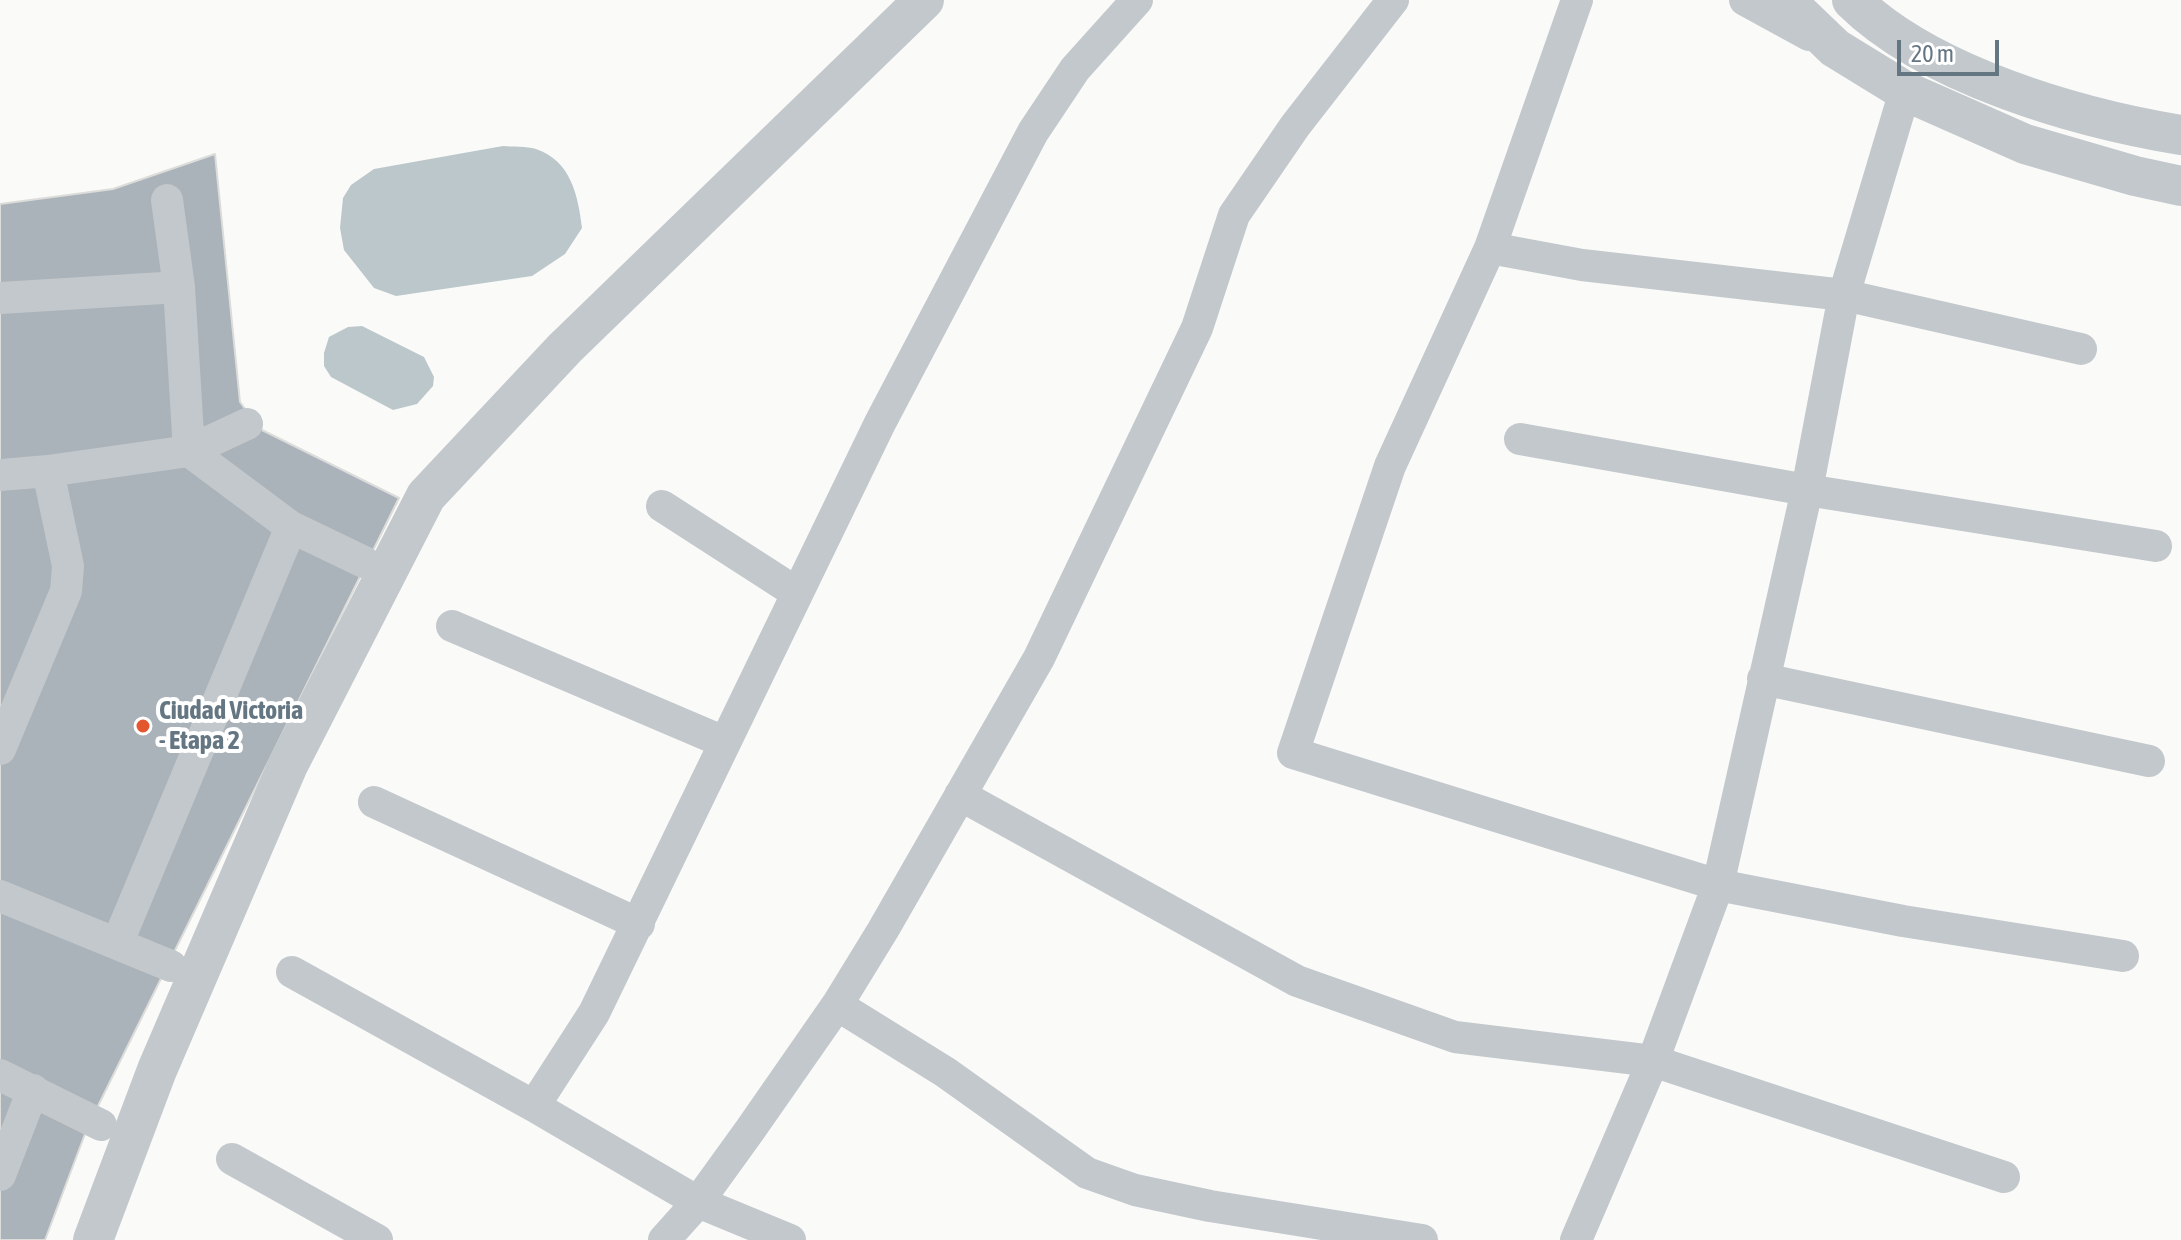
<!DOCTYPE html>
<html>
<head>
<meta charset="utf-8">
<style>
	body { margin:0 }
	#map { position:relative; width:2181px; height:1240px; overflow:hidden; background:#fafaf8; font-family:"Asap Condensed",sans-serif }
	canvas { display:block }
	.scale { position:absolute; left:1897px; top:40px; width:102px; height:36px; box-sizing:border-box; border:4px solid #657683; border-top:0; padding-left:10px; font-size:24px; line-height:28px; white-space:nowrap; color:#657683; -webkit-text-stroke:6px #fff; paint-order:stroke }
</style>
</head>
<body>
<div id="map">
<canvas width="2181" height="1240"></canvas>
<div class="scale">20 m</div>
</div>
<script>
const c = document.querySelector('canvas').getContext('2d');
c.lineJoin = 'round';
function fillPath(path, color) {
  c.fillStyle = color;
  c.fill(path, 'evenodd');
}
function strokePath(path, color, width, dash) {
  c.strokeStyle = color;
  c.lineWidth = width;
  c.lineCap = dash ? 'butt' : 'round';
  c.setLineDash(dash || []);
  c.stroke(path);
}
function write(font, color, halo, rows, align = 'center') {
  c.font = font + ' "Asap Condensed",sans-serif';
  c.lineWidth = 8;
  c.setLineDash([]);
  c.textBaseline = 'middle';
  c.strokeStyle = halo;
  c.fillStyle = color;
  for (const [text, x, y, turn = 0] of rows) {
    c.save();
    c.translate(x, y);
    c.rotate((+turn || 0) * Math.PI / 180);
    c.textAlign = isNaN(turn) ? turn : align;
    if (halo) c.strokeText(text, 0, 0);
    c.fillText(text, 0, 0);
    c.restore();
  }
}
const water = new Path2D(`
	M503 146C513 147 526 146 536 149 571 161 578 195 582 228L565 254 532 276 396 296 374 288 344 250 340 228 343 198 351 185 374 169Z
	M362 326 424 357 434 377 433 386 417 404 393 410 331 377 324 366V353L329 337 348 327Z`);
const building = new Path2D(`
	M215 154 240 402 260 429 399 498 88 1126 45 1240H0V204L113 189Z`);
const minor = new Path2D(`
	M1577 0 1490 248 1390 466 1293 753 1718 885 1903 921 2123 956
	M1745 0 1809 35
	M167 200 179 287 189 451 247 424
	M1490 248 1582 265 1844 295 2081 349
	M0 298 179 287
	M1520 439 1807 490 2156 546
	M0 475 48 471 189 451 291 527 364 562
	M662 506 797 593
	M452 626 724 742
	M1763 679 2149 761
	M0 749 66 591 68 566 48 471
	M960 795 1297 981 1455 1037 1653 1061 2004 1177
	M374 802 639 924
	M0 896 171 966
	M117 944 291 527
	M292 972 534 1106 698 1202 790 1240
	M837 1005 945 1072 1087 1173 1135 1190 1210 1206 1422 1240
	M0 1075 101 1125
	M534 1106 594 1013 880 423 1033 132 1075 69 1137 0
	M232 1159 377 1240
	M0 1175 33 1090
	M664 1240 698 1202 750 1130 837 1005 883 930 1039 658 1197 328 1234 215 1295 126 1393 0
	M1576 1240 1653 1061 1718 885 1807 490 1844 295 1905 91`);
const tertiary = new Path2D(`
	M1785 0 1835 48 1905 91 2025 144 2135 176 2181 186
	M1852 0C1928 75 2077 118 2181 135
	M93 1240 157 1070 288 765 426 496 565 348 924 0`);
const markers = [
	[143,726,8,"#e4572e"]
];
const poiNames = [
	["Ciudad Victoria",159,711],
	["- Etapa 2",159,741]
];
fillPath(water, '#bbc7cb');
fillPath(building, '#aab3b9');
strokePath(building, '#dcdcda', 2);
strokePath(minor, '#c3c8cc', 32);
strokePath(tertiary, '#c3c8cc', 40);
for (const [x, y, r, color] of markers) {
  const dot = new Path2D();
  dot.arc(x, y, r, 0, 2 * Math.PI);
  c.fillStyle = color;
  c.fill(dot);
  strokePath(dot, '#fff', 3);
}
write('bold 26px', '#657683', '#fff', poiNames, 'left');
</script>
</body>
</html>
